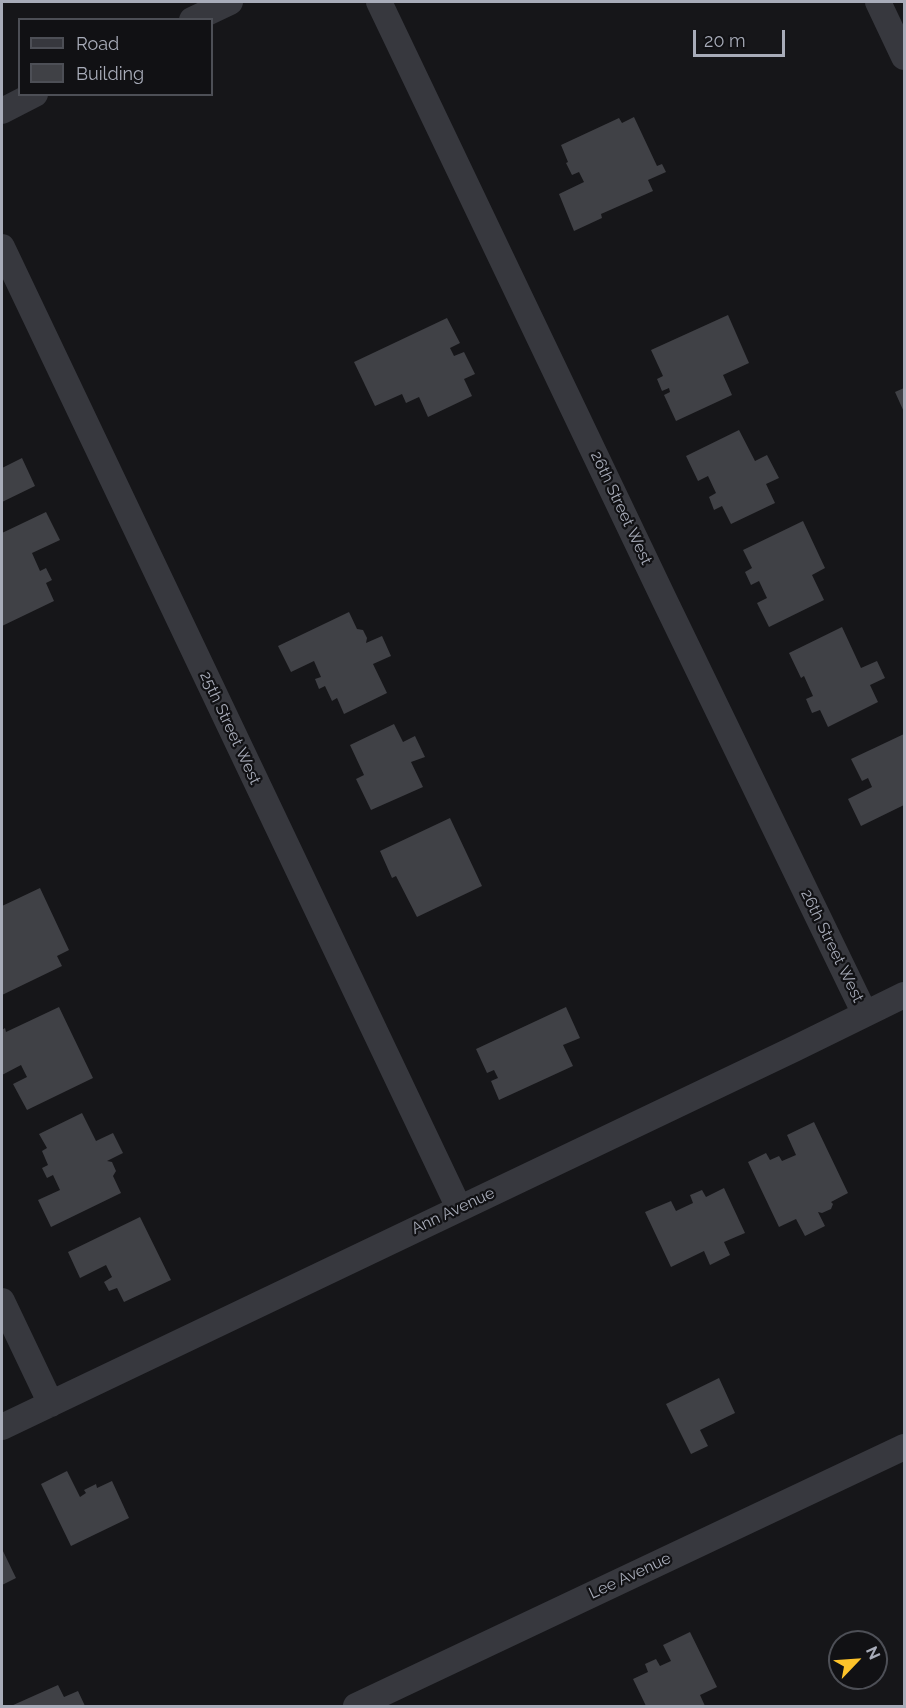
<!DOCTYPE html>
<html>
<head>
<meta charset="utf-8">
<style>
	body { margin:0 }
	#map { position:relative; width:906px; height:1708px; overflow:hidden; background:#161619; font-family:Raleway,sans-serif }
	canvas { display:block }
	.frame { position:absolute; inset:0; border:3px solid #a8acb9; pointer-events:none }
	.legend { position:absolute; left:18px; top:18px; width:195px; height:78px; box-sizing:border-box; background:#111114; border:2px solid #4d4f56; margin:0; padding:8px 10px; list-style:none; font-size:18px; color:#a8acb9 }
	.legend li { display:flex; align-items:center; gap:12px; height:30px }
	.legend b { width:30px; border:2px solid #4d4f56 }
	.north { position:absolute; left:828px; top:1630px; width:60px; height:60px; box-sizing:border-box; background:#111114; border:2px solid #4d4f56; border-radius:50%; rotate:65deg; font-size:16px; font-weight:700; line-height:24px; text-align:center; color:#a8acb9 }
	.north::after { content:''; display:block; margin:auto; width:21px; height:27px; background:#fdc32a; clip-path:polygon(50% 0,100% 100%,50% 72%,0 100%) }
	.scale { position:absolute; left:693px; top:30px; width:92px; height:27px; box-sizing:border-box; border:3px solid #a8acb9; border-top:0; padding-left:8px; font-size:18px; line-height:21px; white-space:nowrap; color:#a8acb9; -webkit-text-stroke:4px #111114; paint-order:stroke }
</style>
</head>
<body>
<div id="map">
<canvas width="906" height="1708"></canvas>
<div class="frame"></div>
<ul class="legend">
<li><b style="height:8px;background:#37383e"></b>Road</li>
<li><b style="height:16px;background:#404146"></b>Building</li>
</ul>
<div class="north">N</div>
<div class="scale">20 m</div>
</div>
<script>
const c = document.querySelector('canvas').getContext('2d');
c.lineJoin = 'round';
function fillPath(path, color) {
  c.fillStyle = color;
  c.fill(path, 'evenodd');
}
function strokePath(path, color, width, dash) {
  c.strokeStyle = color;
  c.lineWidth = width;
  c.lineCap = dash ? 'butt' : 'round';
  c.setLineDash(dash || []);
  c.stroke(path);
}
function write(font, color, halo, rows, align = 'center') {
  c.font = font + ' Raleway,sans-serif';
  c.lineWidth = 4.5;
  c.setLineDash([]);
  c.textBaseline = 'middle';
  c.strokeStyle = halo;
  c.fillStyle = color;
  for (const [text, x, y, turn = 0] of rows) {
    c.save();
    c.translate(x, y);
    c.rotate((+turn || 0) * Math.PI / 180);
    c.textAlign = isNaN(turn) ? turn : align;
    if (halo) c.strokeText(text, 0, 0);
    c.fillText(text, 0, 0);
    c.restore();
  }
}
const building = new Path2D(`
	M634 117 657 166 662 164 666 172 648 180 653 191 601 214 602 218 574 231 559 194 584 182 579 172 572 175 566 163 568 162 561 145 619 118 622 123Z
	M728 315 749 363 723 375 732 395 676 421 664 395 670 392 669 388 662 391 657 379 663 376 651 350Z
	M447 318 460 343 450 348 454 356 464 352 475 374 464 379 472 396 428 417 419 397 406 403 402 394 375 406 354 362Z
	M904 388V412L895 392Z
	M739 430 755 461 767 455 779 478 766 484 775 503 731 524 722 506 714 510 709 497 716 493 708 476 698 481 686 456Z
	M22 458 35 486 2 502V468Z
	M46 512 60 540 32 553 40 571 46 568 52 580 46 583 54 601 2 626V533Z
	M803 521 825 568 812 575 824 600 769 627 757 603 767 598 759 581 751 585 745 572 752 568 743 550Z
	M349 612 357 629 363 630 367 638 366 643 382 636 391 656 373 664 387 693 344 714 337 698 332 701 325 686 319 689 315 679 321 677 314 661 291 672 278 646Z
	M842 627 861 668 877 661 885 678 870 685 878 702 828 727 820 710 812 713 806 699 813 696 804 676 801 678 789 653Z
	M394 724 403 742 415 736 425 757 411 762 423 787 371 810 356 779 364 775 350 745Z
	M904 734V805L861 826 848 799 872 787 868 778 862 781 851 759Z
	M450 818 482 886 417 917 396 876 392 878 380 851Z
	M40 888 69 950 57 956 62 966 2 995V906Z
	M59 1007 93 1078 27 1110 13 1084 27 1077 21 1065 2 1075V1030L5 1028 6 1032Z
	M566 1007 580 1038 563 1045 573 1066 499 1100 491 1081 498 1078 494 1070 487 1073 476 1049Z
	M82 1113 96 1141 113 1133 123 1153 107 1161 112 1162 116 1171 113 1176 121 1193 51 1227 38 1200 60 1190 53 1175 47 1178 42 1168 48 1165 42 1151 47 1148 39 1134Z
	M814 1122 848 1193 831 1202 833 1204 831 1209 822 1213 818 1212 825 1226 805 1236 796 1219 779 1227 748 1162 766 1153 770 1160 779 1156 782 1161 796 1155 787 1135Z
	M724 1188 745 1233 724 1242 730 1255 710 1265 704 1251 671 1267 645 1212 671 1201 676 1211 693 1203 690 1195 702 1190 706 1197Z
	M140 1217 171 1280 124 1302 117 1288 109 1291 104 1282 112 1277 106 1265 80 1278 68 1252Z
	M719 1378 735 1413 700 1430 708 1446 691 1454 666 1404Z
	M67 1471 80 1497 86 1493 84 1490 96 1484 97 1488 112 1481 129 1518 71 1546 41 1484Z
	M2 1549 16 1578 2 1585Z
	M690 1632 717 1687 700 1695 705 1706H646L633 1679 648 1672 645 1664 656 1659 660 1666 671 1661 663 1645Z
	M58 1685 64 1697 78 1691 85 1706H11Z`);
const street = new Path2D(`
	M379 2 663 597 865 1014
	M878 2 904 57
	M192 20 230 2
	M2 111 35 94
	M2 247 459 1208
	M2 1301 51 1404
	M2 1427 794 1049 904 995
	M356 1706 904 1447`);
const streetNames = [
	["26th Street West",621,508,65],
	["25th Street West",230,728,65],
	["26th Street West",832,946,64],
	["Ann Avenue",453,1211,-25],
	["Lee Avenue",630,1576,-25]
];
fillPath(building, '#404146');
strokePath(street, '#37383e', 26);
write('16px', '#a8acb9', '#111114', streetNames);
</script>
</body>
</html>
